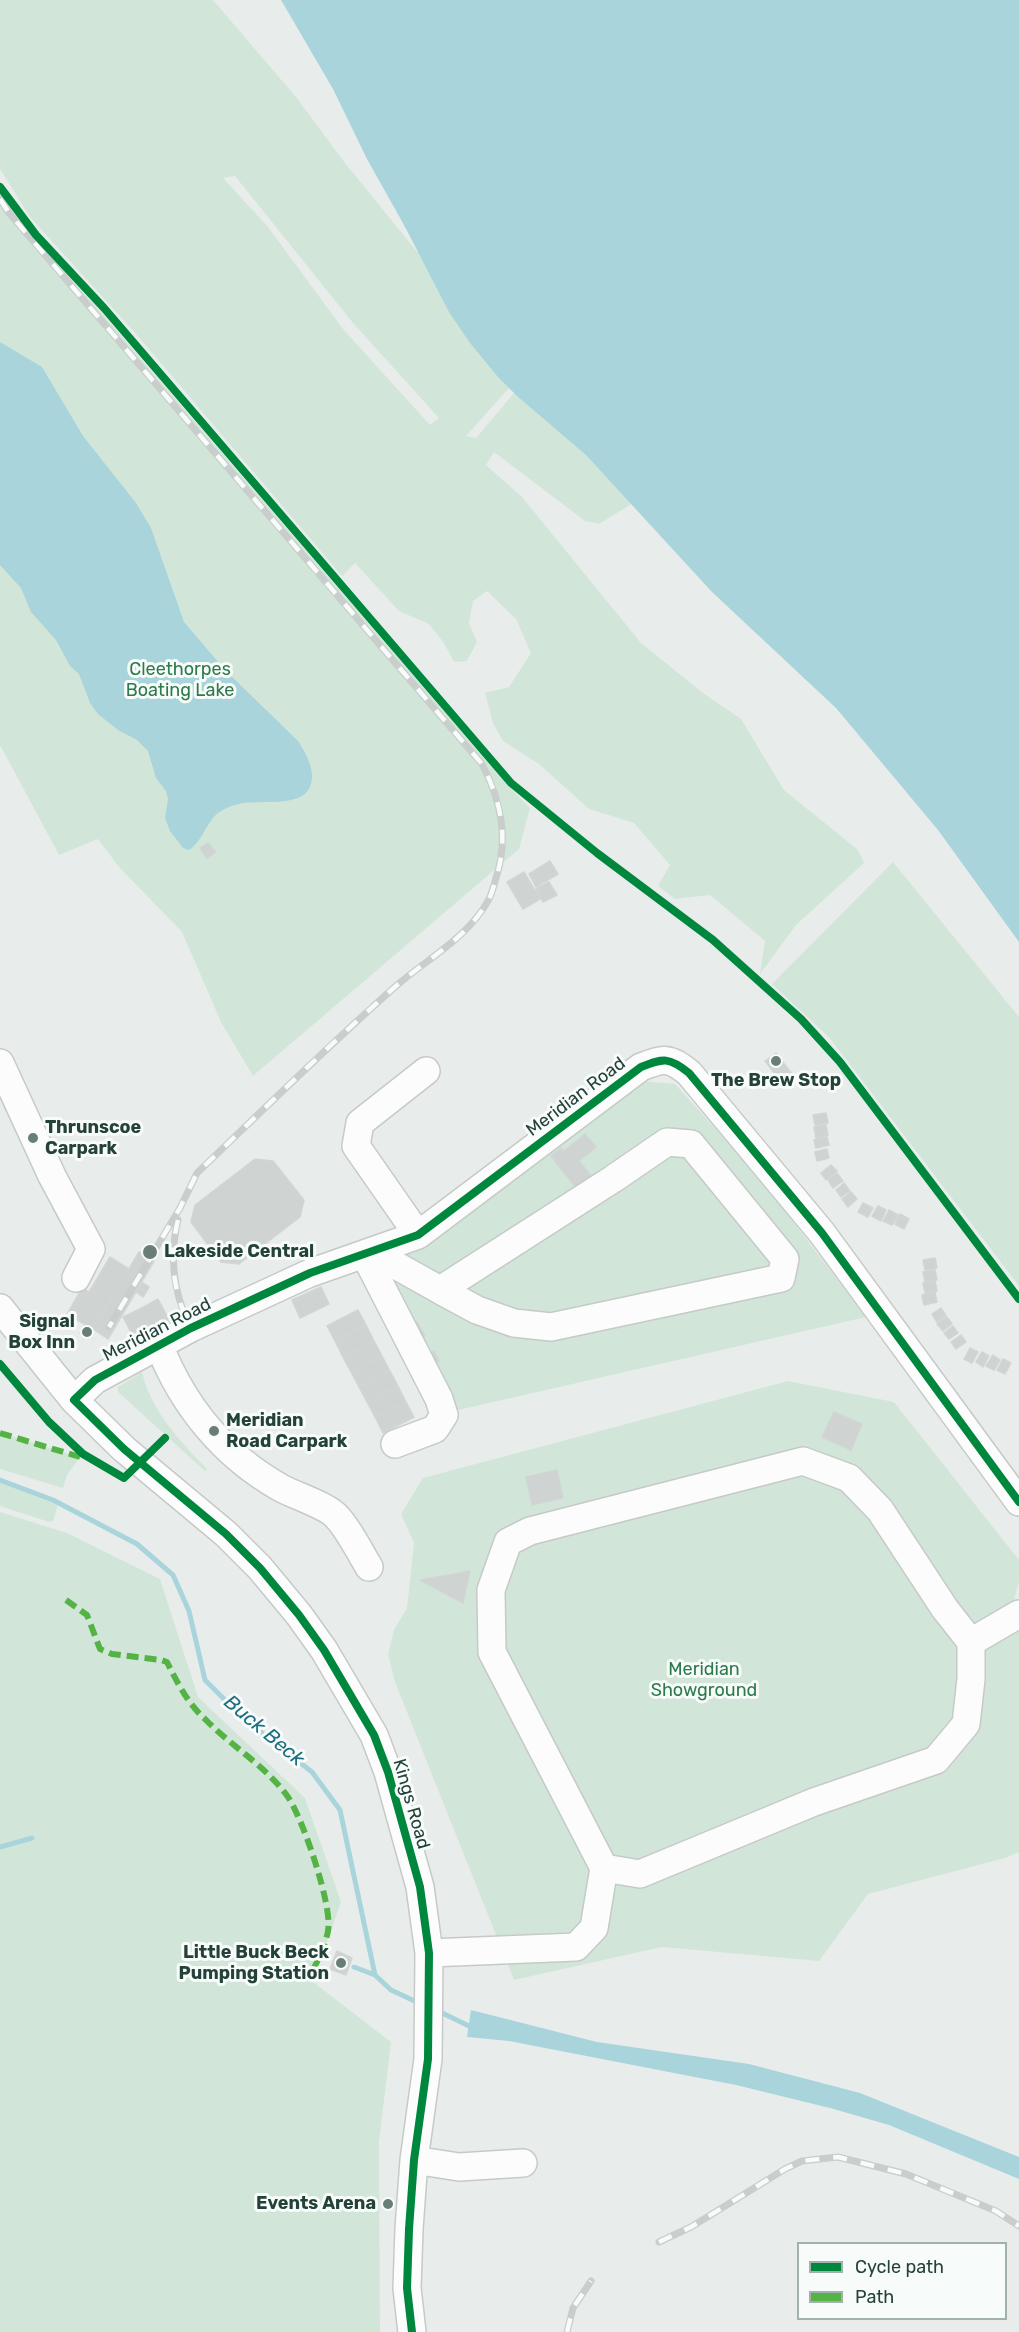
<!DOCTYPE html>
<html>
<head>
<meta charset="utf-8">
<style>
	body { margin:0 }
	#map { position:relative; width:1019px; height:2332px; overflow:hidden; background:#e8edeb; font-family:Rubik,sans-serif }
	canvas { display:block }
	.legend { position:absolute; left:797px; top:2242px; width:210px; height:78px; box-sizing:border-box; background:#f7fbf9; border:2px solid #a3b1ad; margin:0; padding:8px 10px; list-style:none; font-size:18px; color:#24423a }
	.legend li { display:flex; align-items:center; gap:12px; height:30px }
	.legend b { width:30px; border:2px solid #a3b1ad }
</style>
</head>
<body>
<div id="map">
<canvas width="1019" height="2332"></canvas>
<ul class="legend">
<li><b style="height:8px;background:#00873e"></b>Cycle path</li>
<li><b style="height:8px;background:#55b346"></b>Path</li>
</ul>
</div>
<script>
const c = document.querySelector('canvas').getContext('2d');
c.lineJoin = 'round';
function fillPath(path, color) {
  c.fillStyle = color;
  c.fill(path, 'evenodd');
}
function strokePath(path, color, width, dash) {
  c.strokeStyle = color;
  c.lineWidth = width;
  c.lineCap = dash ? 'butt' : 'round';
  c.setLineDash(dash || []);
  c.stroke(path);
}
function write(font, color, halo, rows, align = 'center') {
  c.font = font + ' Rubik,sans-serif';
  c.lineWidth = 6;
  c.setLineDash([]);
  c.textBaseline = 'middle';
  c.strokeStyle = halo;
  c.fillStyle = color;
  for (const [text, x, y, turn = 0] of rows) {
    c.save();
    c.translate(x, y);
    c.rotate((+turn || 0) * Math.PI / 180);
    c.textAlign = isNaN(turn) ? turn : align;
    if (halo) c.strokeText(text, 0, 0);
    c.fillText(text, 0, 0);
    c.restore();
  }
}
const green = new Path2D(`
	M0 0H213L296 97 345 163 519 377 466 436 476 438 520 386 641 498 599 524 585 521 494 452 486 465 522 497 641 643 703 693 741 719 784 790 858 850 864 863 796 925 760 974 765 941 710 895 675 899 658 886 670 865 634 823 589 809 539 764 503 741 493 723 485 693 509 687 531 653 516 619 487 591 473 601 469 623 477 642 467 661 454 662 444 643 429 624 399 611 355 563 342 576 137 335 30 217 0 169ZM235 176 353 323 439 418 430 425 343 329 268 227 223 178Z
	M0 193 33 237 100 311 509 787 530 808 519 849 253 1076 221 1022 182 932 119 867 98 839 59 855 0 745Z
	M893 862 1019 1017V1286L829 1037 772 984Z
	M642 1081 675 1084 755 1172 866 1317 454 1411 381 1272 544 1157Z
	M142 1372C151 1411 180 1441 207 1469L205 1471 118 1392V1387Z
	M788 1381 894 1402 1019 1560V1581L1014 1600 1019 1607V1852L1005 1858 868 1894 819 1961 662 1947 514 1980 395 1682 388 1654 394 1630 407 1608 414 1543 401 1514 423 1478Z
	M0 1433 80 1457 67 1475 63 1488 0 1469Z
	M0 1481 59 1501 53 1521 49 1522 0 1506Z
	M0 1512 67 1533 160 1579 198 1697 305 1798 341 1902 313 1982 391 2042 379 2142 380 2332H0Z`);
const water = new Path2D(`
	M281 0H1019V942L938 830 836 708 712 592 586 455 517 396 498 377 470 343 449 312 404 225 367 159 333 89Z
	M0 342 42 367 83 436 136 503 151 528 184 622 225 670 298 741C305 752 311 762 312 775 313 812 262 798 239 804 233 805 226 808 221 811 206 820 204 840 189 850L183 848 170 831 165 818 168 799 166 791 156 778 148 751 137 740 118 730 98 714 90 703 79 674 70 666 56 640 31 612 21 588 0 565Z
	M471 2010 597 2042 749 2064 860 2093 1019 2157V2179L889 2125 830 2108 736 2085 509 2041 467 2037Z`);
const stream = new Path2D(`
	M0 1480 53 1500 137 1544 173 1575 189 1611 205 1680 242 1717 312 1772 340 1810 375 1975 391 1990 421 2004
	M0 1847 32 1838
	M354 1967 375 1975
	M438 2011 469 2026`);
const building = new Path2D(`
	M208 843 216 852 207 858 200 848Z
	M550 861 558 874 536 887 529 874Z
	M524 872 540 899 523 909 507 882Z
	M549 882 557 895 543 902 536 889Z
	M776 1053 792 1074 781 1082 765 1061Z
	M826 1113 828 1123 815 1125 813 1115Z
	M826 1125 828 1135 816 1138 814 1127Z
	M585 1134 596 1147 579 1161 592 1177 577 1189 551 1156 561 1148 564 1151Z
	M827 1137 829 1145 816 1148 814 1140Z
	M827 1149 829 1158 817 1161 815 1152Z
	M255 1159 273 1161 304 1200 300 1217 239 1264 221 1262 191 1222 195 1205Z
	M831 1165 837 1171 826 1180 821 1173Z
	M837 1173 843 1181 833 1188 828 1180Z
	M844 1183 850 1191 841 1197 836 1190Z
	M851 1192 857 1199 848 1207 842 1199Z
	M863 1203 873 1208 868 1217 858 1212Z
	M878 1206 886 1210 881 1221 872 1216Z
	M889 1210 898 1215 892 1225 883 1221Z
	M900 1214 909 1219 904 1229 895 1224Z
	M139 1252 154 1261 108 1339 93 1329Z
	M110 1257 129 1269 93 1329 67 1314 82 1288 89 1292Z
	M935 1258 937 1268 925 1270 923 1260Z
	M935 1270 937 1280 925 1282 923 1272Z
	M935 1281 937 1291 925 1293 923 1283Z
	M141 1282 149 1287 146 1292 139 1287Z
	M139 1287 146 1292 143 1297 136 1292Z
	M321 1287 329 1304 300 1318 292 1300Z
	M935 1292 937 1302 924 1305 922 1295Z
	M158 1299 170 1321 152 1331 140 1309Z
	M941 1308 946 1316 937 1322 932 1314Z
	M140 1309 152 1331 135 1340 123 1317Z
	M358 1310 366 1325 335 1341 327 1326Z
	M947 1317 952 1324 943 1331 937 1324Z
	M417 1322 425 1336 418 1340 410 1326Z
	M366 1325 374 1341 343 1357 335 1341Z
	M84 1326 93 1331 89 1338 80 1333Z
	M953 1326 958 1333 949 1339 944 1333Z
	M961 1335 966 1342 956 1349 951 1342Z
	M374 1341 382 1356 351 1372 343 1357Z
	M970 1348 978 1352 972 1363 964 1359Z
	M434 1351 439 1361 431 1365 426 1355Z
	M982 1352 989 1356 983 1367 976 1362Z
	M993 1355 1000 1360 994 1370 986 1366Z
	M382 1356 390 1371 359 1387 351 1372Z
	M1003 1359 1011 1363 1005 1374 997 1370Z
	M390 1371 398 1386 367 1402 359 1387Z
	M398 1386 406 1402 375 1417 367 1402Z
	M406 1402 414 1417 383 1433 375 1417Z
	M834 1412 862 1424 851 1450 822 1437Z
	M557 1470 563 1498 532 1505 526 1477Z
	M470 1571 463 1603 420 1580Z
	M337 1951 352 1958 346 1975 330 1969Z`);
const minor = new Path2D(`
	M0 1063 52 1176 91 1249 76 1278
	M418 1235 356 1146 360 1123 426 1071
	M372 1252 440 1290 613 1179 667 1142 691 1144 785 1259 781 1278 551 1327 514 1323 477 1310 440 1290
	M365 1255 439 1399 444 1415 435 1429 395 1444
	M0 1308 74 1400 124 1449 226 1534 260 1568 299 1615 324 1650 374 1735 388 1772 420 1887 429 1953 428 2059 414 2160 409 2229 407 2288 412 2332
	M159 1345C183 1406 224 1456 281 1488 296 1496 328 1506 337 1517 350 1531 359 1551 369 1567
	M74 1400 95 1380 191 1328 310 1273 418 1235 641 1067C664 1058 669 1057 689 1073L822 1233 1019 1502
	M971 1642 1019 1614
	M429 1953 576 1947 594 1928 604 1868 640 1874 814 1802 936 1760 966 1724 971 1679V1642L945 1609 880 1510 849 1478 803 1461 530 1531 508 1542 491 1590 492 1652 604 1868
	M414 2160 459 2167 523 2163`);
const rail = new Path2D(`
	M0 199 9 213 482 764C501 801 509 838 496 878 494 885 492 893 489 899 469 937 427 959 396 986 328 1046 263 1110 197 1173L180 1208 109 1327
	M178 1220C170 1253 172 1282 184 1313
	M659 2242 691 2227 785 2169 802 2161 838 2157 906 2174 996 2211 1019 2226
	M567 2332 573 2308 591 2281`);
const quiet = new Path2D(`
	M0 1433 80 1457
	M66 1600 87 1615 100 1649 112 1654 161 1660 167 1662C177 1682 188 1704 205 1719 231 1746 266 1766 288 1797 303 1819 333 1907 328 1931 325 1947 316 1964 309 1978`);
const cycleway = new Path2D(`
	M0 187 36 235 104 308 511 783 597 853 713 940 801 1019 840 1062 1019 1299
	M0 1364 49 1422 83 1454 124 1478 165 1438
	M412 2332 407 2288 409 2229 414 2160 428 2059 429 1953 420 1887 388 1772 374 1735 324 1650 299 1615 260 1568 226 1534 124 1449 74 1400 95 1380 191 1328 310 1273 418 1235 641 1067C664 1058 669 1057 689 1073L822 1233 1019 1502`);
const markers = [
	[776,1061,6,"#697e78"],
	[33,1138,6,"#697e78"],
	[150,1252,8,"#697e78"],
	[87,1332,6,"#697e78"],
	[214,1431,6,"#697e78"],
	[341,1963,6,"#697e78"],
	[388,2204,6,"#697e78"]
];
const parkNames = [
	["Cleethorpes",180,670],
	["Boating Lake",180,691],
	["Meridian",704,1670],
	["Showground",704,1691]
];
const poiNames = [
	["The Brew Stop",776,1081,"center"],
	["Thrunscoe",45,1128],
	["Carpark",45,1149],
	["Lakeside Central",164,1252],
	["Signal",75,1322,"right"],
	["Box Inn",75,1343,"right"],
	["Meridian",226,1421],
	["Road Carpark",226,1442],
	["Little Buck Beck",329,1953,"right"],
	["Pumping Station",329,1974,"right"],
	["Events Arena",376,2204,"right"]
];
const streetNames = [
	["Meridian Road",576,1097,-37],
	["Meridian Road",157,1330,-27],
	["Kings Road",411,1804,74]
];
const waterNames = [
	["Buck Beck",264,1731,40]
];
fillPath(green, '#d1e6d8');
fillPath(water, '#a9d4db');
strokePath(stream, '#a9d4db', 5);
fillPath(building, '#cfd4d2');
strokePath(building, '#d1d6d4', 1.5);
strokePath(minor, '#c5cac8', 30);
strokePath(minor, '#fcfcfc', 27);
strokePath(rail, '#c9cdcc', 7);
strokePath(rail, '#f7fbf9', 4.5, [14]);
strokePath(quiet, '#55b346', 6, [12, 6]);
strokePath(cycleway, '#00873e', 8);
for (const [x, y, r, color] of markers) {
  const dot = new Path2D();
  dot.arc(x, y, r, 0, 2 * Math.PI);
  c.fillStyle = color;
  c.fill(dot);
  strokePath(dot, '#f7fbf9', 2);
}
write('18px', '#2d7a4b', '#f7fbf9', parkNames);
write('bold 18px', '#24423a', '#f7fbf9', poiNames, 'left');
write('18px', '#24423a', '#f7fbf9', streetNames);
write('italic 20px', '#1c6f80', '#f7fbf9', waterNames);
</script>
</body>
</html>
